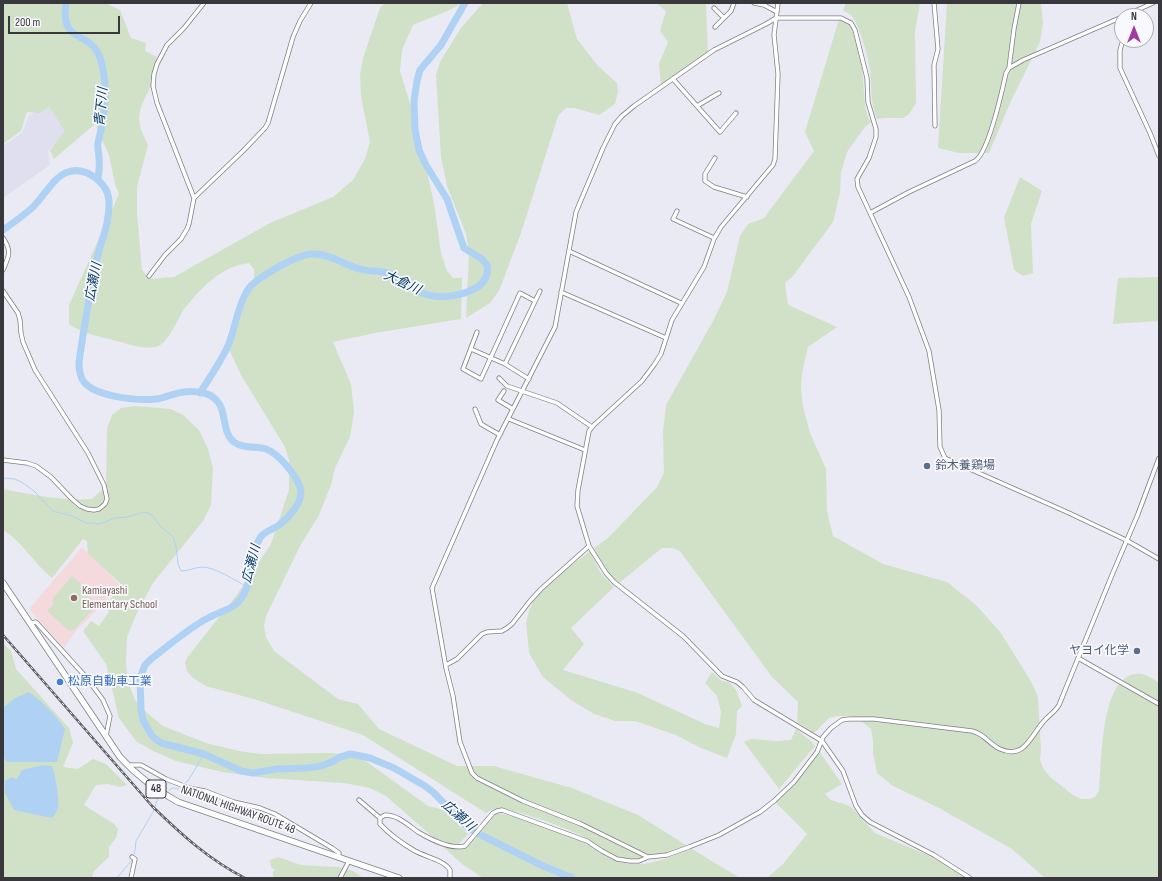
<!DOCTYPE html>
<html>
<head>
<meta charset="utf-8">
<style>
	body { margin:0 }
	#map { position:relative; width:1162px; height:881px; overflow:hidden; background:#eaeaf4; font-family:"Sofia Sans Condensed",sans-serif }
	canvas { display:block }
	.frame { position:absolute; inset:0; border:4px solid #38383c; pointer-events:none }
	.north { position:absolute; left:1114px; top:8px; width:40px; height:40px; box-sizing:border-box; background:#f8f8fe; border:1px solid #ababb0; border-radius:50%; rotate:0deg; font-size:11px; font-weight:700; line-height:16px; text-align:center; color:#38383c }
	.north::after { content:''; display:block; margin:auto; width:14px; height:18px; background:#a03ca1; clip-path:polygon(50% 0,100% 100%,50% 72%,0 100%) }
	.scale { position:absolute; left:8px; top:16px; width:112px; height:18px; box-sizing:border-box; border:2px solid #38383c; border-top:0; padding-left:5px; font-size:12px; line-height:14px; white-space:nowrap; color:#38383c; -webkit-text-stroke:3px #f8f8fe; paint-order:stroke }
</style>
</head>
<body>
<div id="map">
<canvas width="1162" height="881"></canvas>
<div class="frame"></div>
<div class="north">N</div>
<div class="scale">200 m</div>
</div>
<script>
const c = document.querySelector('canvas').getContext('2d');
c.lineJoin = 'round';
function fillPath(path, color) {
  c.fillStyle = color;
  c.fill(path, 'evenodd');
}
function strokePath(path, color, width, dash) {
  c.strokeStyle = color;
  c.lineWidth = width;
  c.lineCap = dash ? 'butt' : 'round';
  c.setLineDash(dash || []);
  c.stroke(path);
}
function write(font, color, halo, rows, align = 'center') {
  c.font = font + ' "Sofia Sans Condensed","Noto Sans JP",sans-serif';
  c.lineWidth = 3.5;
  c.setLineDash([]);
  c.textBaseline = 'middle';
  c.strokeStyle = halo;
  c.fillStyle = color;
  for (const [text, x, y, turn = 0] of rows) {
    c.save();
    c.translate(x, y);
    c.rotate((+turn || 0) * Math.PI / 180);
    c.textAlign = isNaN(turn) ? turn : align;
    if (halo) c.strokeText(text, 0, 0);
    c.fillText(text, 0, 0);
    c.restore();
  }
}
const built = new Path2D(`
	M52 105 67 131 48 151 50 165 3 198V146L22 133 29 115Z`);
const education = new Path2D(`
	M82 547 121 586 76 631 64 648 29 609Z`);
const green = new Path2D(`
	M3 3H105L120 10 131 38 146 43 145 51 157 57C155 67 154 80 150 88 137 113 135 119 148 145L137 187V213L142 270 150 279 174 277 270 223 333 197 353 180 365 159 370 142 361 96 360 75 363 58 380 8 385 3H462L452 9 413 25 402 50 400 71 416 123 426 168 434 203 441 253 447 271 453 278H462L461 319 375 333 333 342 351 384 354 412 350 437 335 468 331 485 319 515 300 546 266 616 264 626 266 637 274 651 338 699 358 704 379 729 457 766H494L572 788 638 815 686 845C669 852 649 862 630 860 612 859 599 846 584 837 572 830 506 805 494 809 491 809 488 812 486 813L363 735 257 700 206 686 193 678 187 671 185 663 187 658 197 645 236 596 271 544 289 490V460L285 447 241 375 227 345 228 338 233 322 254 279V269L249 263C226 266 211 279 196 295 192 300 188 304 184 309 178 319 167 345 156 347 144 350 129 344 117 341 101 337 83 334 69 324V305L119 194 115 184 109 155 95 124 54 159 50 151 58 139 65 131 49 107 40 113 27 112 21 131 3 144Z
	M483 3H567L577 39 598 66 617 83 618 92 615 104 599 115 574 108H566L558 116 521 233 499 291 490 303 466 318 469 253 466 234 447 186 441 157 436 75 440 62 461 28Z
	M656 3H706L708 52 661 85 659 64 668 42 660 31 666 11Z
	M846 3H920L915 32 916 103 909 114 903 118H884L877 119C870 101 872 89 870 70 869 59 859 24 851 15 849 13 846 12 843 11Z
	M947 3H1041L1043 23 1040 42 1011 101 989 153H959L938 148Z
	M839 19C867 21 861 95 867 113 867 116 869 119 871 122L864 128 847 152 841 172 840 193 833 222 793 276 785 283 788 305 837 327 808 347 802 373 801 389 803 407 810 433 826 469 827 511 833 536 883 564 947 582 976 605 1001 633 1032 683 1038 697 1041 749 1040 760 1043 768 1050 777 1073 795 1081 799H1089L1095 797 1099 791C1102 765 1099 668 1142 674 1147 675 1153 679 1158 682L1159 878H1045L1012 849 937 807 893 786 877 773 873 753V740L871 729 861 721 851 716H837L829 718 814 733 797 722 798 702 772 677 680 551 673 548H662L619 583 603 570 594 548 608 538 657 487 664 473 663 432 666 405 713 321 727 292 740 236 748 224 764 218 814 151 805 132Z
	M1020 177 1042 191 1031 224 1033 273 1023 276 1014 270 1004 217Z
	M1159 277V321L1113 324 1118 278Z
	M135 406 171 409 183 415 199 430 208 449 213 468 211 505 203 521 153 583 136 615 127 637 126 663 128 682 135 700 147 713 163 726 206 743 239 751 261 754 330 753 353 755 367 762 428 806 444 810 468 834 457 846 434 838 386 796 370 788 344 783 266 778 222 772 176 761 151 750 136 741 119 718 106 664 83 631 91 621 99 626 109 612 105 606 122 585 88 554 87 541 83 539 52 578C34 564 23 542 3 530V489C33 495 62 501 92 499L106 486 107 429 112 415 121 408Z
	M590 551 600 572 614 587 571 628 584 644 563 670 638 693 705 724 719 728 721 712 717 696 705 683 712 672 722 681 729 682 736 690 742 706 737 711 736 734 727 758 701 748 676 735 635 721H615L594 714 571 700 543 677 529 653 526 622 529 611 533 601 547 584Z
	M72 576 88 589V596L93 600V603L95 607 74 630 69 631 47 611 53 604V598Z
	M3 643 11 651 16 669 69 728 73 743 63 767 78 769 93 759 106 764 127 785 120 787 108 784 96 785 84 805 114 824 118 829 116 838 109 847V857L94 871 92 878H3Z
	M796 729 812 742 815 746 779 789 744 742 751 739 777 741 791 740Z
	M819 751 842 784 825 794 831 800 850 806 875 833 959 868 968 878H767L783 864 807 834 773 800 807 769Z
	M493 813C502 813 511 816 520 818 542 824 563 831 583 842 603 853 610 863 635 864 654 865 674 855 692 849L740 878H483L462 864 439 843 457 849H461L486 817Z
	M278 857 301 865 338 867 353 871 363 878H273V872L275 870 271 867 270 860Z`);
const water = new Path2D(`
	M29 692C44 703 55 714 65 729L57 762H7L3 757V708L15 698Z
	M43 765 52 766C55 773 60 800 58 807 58 811 54 815 52 818L14 810 5 793V781L11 777 17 779 22 770Z`);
const stream = new Path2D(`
	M3 478 15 479 23 483 34 491 53 511 72 516 86 523 100 524 114 518 127 517 144 512 148 513 153 516 160 526 173 537 176 546 178 564 181 571C189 571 195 567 203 567 214 567 237 581 247 587
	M185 783 188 781 204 754
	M169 790 173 788 179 789
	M117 878 132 860 135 851 136 841 153 812 159 795`);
const river = new Path2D(`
	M66 3C60 46 90 29 100 58 107 79 106 103 102 125 101 131 99 137 98 143 97 148 99 153 99 158 100 165 99 172 98 179
	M3 230C13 223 23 216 32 208 43 198 54 176 68 172 86 166 108 183 109 201 110 220 102 240 97 258 90 292 84 327 79 362 79 368 80 377 84 382 96 397 139 401 156 399 160 399 164 397 168 396 179 392 193 390 204 393 232 401 218 430 234 442 243 449 256 446 266 449 278 453 296 475 300 487 305 501 289 517 279 525 273 530 264 531 260 538 247 558 255 589 235 605 227 611 216 613 208 618 187 629 170 645 151 659L145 665 140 678 141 710 143 720 148 729 152 736 161 743 204 754 241 771 253 773 277 769 307 768 321 766 332 762 340 757 351 754 370 758 394 768 425 786 433 792 468 828 481 835 541 865 572 878
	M200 393C210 377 220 363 228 346 235 329 237 308 247 291 254 280 269 273 280 266 290 261 300 255 311 254 330 253 343 265 360 269 369 272 378 270 387 273 398 276 406 284 416 290 433 300 456 298 474 289 484 284 489 276 487 265L482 259 464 248 447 199 426 165 419 150 415 129 414 101 417 81 420 70 441 45 465 3`);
const minor = new Path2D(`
	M754 3 764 5 777 12
	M778 3 774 35 778 74 775 159 773 165 721 227 714 239 704 267 672 320 661 354 654 365 642 381 594 425 589 431 578 490 577 506 589 546 606 573 614 582 683 636 722 676 737 682 743 687 754 700 822 741 843 771 856 806 862 815 870 822 934 855 970 878
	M934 3 938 49 934 65 935 126
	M714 8 724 18
	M1124 16 1153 3
	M715 27 731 11 734 3
	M1123 40 1120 50V68L1150 133 1159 156
	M1009 68 1023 60 1122 17
	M673 79 720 132 736 113
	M697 106 719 93
	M715 158 705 174V181L714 187 747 197
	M194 198 244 150 265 128 268 123 293 37 300 21 311 3
	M677 211 673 219 714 238
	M870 213 909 192 975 161C989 152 1002 91 1006 73L1009 68 1014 29 1019 3
	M3 238C12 251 9 256 3 270
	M569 251 681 303
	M149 276 165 255 181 239 187 229 189 224 194 198 157 103 153 86 154 74 157 64 167 45 184 28 204 3
	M3 291 18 313 20 320 21 333 23 342 35 370 88 453 104 485 107 499 105 504 99 509 94 510 87 509 80 506 71 498 51 477 36 466 27 463 3 460
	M561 292 666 338
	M477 332 463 369 481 379 520 293 535 301
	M471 349 505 364 529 379
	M505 364 540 291
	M499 378 507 386 557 403 592 427
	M504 391 498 400 513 409
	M475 409 481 424 500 435
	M509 419 585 450
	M30 623 36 622 86 677 103 700 110 716 106 736
	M1078 658 1159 704
	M446 665 457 659 482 634 487 632 502 631 507 628 512 624 530 601 541 589 589 546
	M127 765H141L166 779 189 788 205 791 234 802 260 808 275 814 332 848 339 853 338 857
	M359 800 380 818
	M380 818 385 815C398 815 408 825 418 832 430 839 450 850 465 846L493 813 497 811 502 810 587 841 602 851 617 859 630 861H639L648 857 667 855 689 847 719 835 760 812 774 801 794 782 817 752 823 737 831 728 842 720 849 719H874L972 731C985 734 989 744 1000 749 1025 760 1031 735 1044 721 1049 715 1055 712 1059 705L1112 575 1138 514 1159 458
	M380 818V824C390 835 403 844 415 851 426 857 444 860 450 870V878
	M648 857 581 824 523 801 477 778 472 773 460 742 453 696 446 668 432 588 497 440 555 327 576 212 603 148 615 124 622 116 634 106 714 50 766 24 776 18H841L851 23 855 30 867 78 868 102 876 129V137L869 158 857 179 858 187 909 297 929 351 939 410 940 447 945 458 1069 513 1126 540 1159 559
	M131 878 135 859 132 857
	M340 878 349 861`);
const highway = new Path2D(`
	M3 583 120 757C137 776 156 790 178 802L399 878`);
const rail = new Path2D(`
	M3 635 152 806C181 834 209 860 245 878`);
const markers = [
	[927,466,4,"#5c6f8a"],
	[74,598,4,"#8d6e63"],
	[1137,651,4,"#5c6f8a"],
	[60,682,4,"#3f7fe0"]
];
const shields = [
	[156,789,20]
];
const shieldNames = [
	["48",156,789]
];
const serviceNames = [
	["鈴木養鶏場",935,466],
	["ヤヨイ化学",1129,651,"right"]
];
const educationNames = [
	["Kamiayashi",82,591],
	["Elementary School",82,605]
];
const shopNames = [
	["松原自動車工業",68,682]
];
const streetNames = [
	["NATIONAL HIGHWAY ROUTE 48",238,810,20]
];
const waterNames = [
	["青下川",102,107,-85],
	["広瀬川",94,282,-79],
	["大倉川",402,283,25],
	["広瀬川",252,564,-75],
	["広瀬川",458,816,41]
];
fillPath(built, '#dfdff0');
fillPath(education, '#f5dadd');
fillPath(green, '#d1e1c7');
fillPath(water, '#afd2f4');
strokePath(stream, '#afd2f4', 1);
strokePath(river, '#afd2f4', 7);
strokePath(minor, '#7f7f88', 5);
strokePath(highway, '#7f7f88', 7);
strokePath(minor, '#fff', 3.5);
strokePath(highway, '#fff', 5.5);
strokePath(rail, '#5e5e63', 2.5);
strokePath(rail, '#f8f8fe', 1, [3]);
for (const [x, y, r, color] of markers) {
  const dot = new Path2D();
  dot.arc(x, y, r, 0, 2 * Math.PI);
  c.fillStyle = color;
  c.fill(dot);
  strokePath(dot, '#f8f8fe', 1.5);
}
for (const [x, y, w] of shields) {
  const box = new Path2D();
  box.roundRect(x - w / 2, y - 9, w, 18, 3);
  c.fillStyle = '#f8f8fe';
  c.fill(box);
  strokePath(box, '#38383c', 1);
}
write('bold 11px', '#38383c', null, shieldNames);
write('12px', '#4e5e75', '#f8f8fe', serviceNames, 'left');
write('12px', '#785e54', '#f8f8fe', educationNames, 'left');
write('12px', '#366cbe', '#f8f8fe', shopNames, 'left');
write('12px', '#38383c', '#f8f8fe', streetNames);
write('italic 13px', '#053c66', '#f8f8fe', waterNames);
</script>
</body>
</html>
